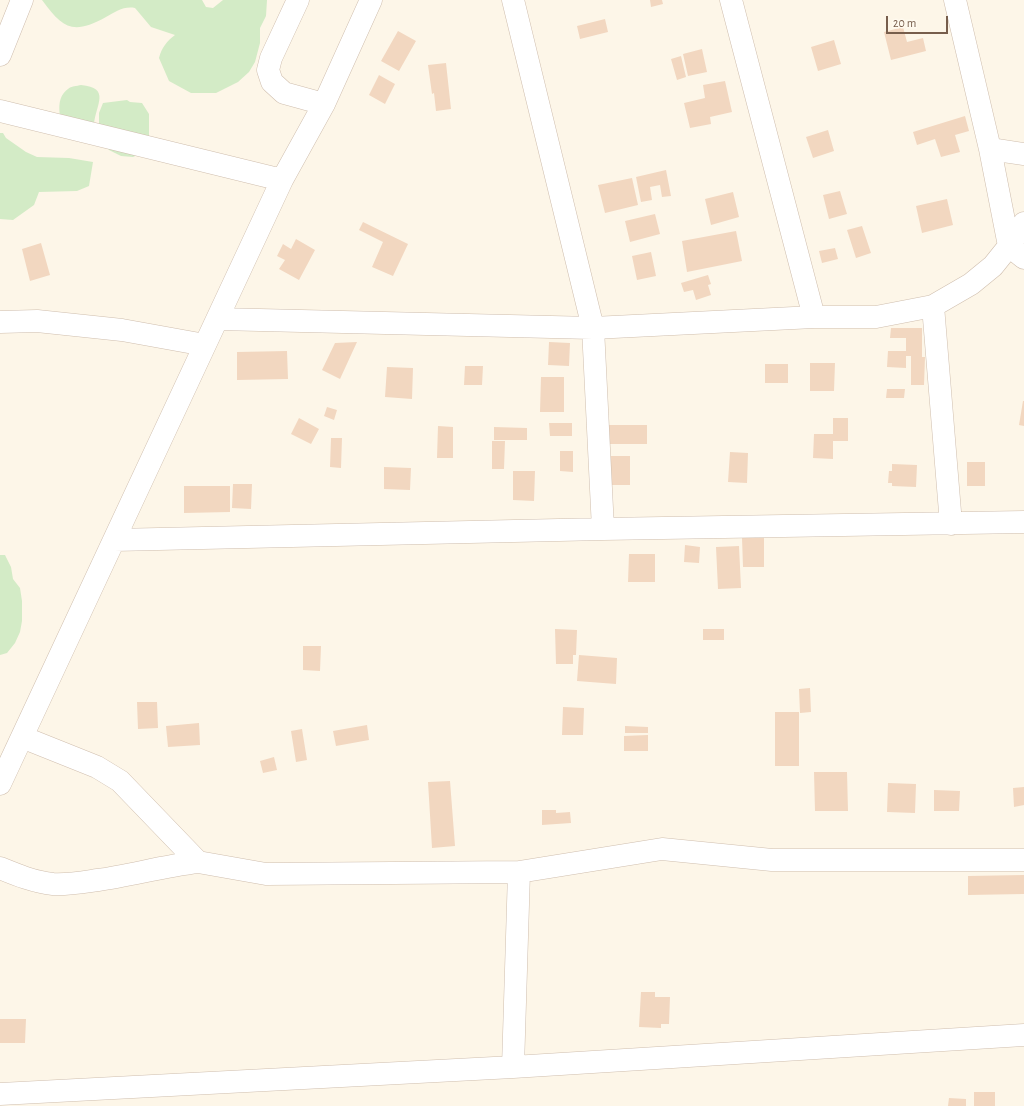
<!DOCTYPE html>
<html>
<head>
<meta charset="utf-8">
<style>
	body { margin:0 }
	#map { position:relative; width:1024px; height:1106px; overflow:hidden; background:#fdf6e8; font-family:"Alegreya Sans",sans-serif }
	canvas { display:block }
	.scale { position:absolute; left:886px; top:16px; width:62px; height:18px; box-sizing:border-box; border:2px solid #775e4c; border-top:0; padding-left:5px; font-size:12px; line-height:14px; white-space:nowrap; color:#775e4c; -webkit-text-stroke:3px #fffaef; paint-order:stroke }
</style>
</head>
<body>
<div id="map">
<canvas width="1024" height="1106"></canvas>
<div class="scale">20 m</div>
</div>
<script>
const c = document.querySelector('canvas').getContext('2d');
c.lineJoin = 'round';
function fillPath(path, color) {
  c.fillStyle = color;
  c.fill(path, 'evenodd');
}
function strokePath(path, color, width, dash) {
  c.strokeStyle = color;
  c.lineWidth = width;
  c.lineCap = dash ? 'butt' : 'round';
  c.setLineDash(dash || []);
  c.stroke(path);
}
const green = new Path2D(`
	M42 0H202L206 7 213 8 223 0H267L266 16 260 28V43L255 62 249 72 238 82 216 93H191L169 81 159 58C162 47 167 41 175 35L151 27 135 8C123 6 116 12 106 17 73 35 63 29 42 0Z
	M81 85C111 88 96 104 94 124L61 122C59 110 57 97 68 89 71 86 77 86 81 85Z
	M127 100 130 102 142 103 149 114V140L144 152 133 157 121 156 109 150 102 138 99 125V113L103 103Z
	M0 133H3L6 138 26 152 37 157 69 158 93 162 89 186 77 191 39 192 34 205 13 220 0 219Z
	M0 555H5L11 567 13 579 20 588 22 601V621L20 632 15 643 7 653 0 655Z`);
const building = new Path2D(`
	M650 0H662L663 4 651 7Z
	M605 19 608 32 580 39 577 26Z
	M903 27 907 42 923 38 926 51 891 60 884 32Z
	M398 31 416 41 399 71 381 61Z
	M834 40 841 64 818 71 811 47Z
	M702 49 707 72 688 76 683 54Z
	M681 56 686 77 677 80 671 59Z
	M446 63 451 109 436 111 434 93 432 94 428 65Z
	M379 75 395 84 385 104 369 95Z
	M725 81 732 112 710 117 711 124 690 128 684 103 705 98 703 85Z
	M965 116 969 131 955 135 960 152 941 157 935 139 917 145 913 132Z
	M828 130 834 151 813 158 806 137Z
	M666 170 671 196 662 197 660 185 650 187 652 200 641 202 636 177Z
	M632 178 638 205 605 213 598 185Z
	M840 191 847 214 829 219 823 195Z
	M733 192 739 217 711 225 705 199Z
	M947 199 953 225 922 233 916 206Z
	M655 214 660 234 630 242 625 221Z
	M363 222 408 244 393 276 372 267 383 242 359 230Z
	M862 226 871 253 856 258 847 230Z
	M736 231 742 261 687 272 682 241Z
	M296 239 315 250 299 280 279 269 285 260 277 256 283 244 291 249Z
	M41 243 50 275 30 281 22 249Z
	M835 248 838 259 822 263 819 251Z
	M651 252 656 276 637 280 632 256Z
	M708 275 711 284 708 285 711 295 696 300 693 290 684 292 681 283Z
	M891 328H922V357H925L924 385H911V356H906V368L887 367 888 351H906V338H890Z
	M357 342 340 379 322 370 335 343Z
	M549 342 570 343 569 366 548 365Z
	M287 351 288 379 237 380V352Z
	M810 363H835L834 391H810Z
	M765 364H788V383H765Z
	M465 366H483L482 385H464Z
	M387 367 413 368 412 399 385 397Z
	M541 377H564V412H540Z
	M887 389H905L904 398H886Z
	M1023 401H1024V426L1019 425Z
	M327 407 337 410 334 420 324 416Z
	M299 418 319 429 311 444 291 434Z
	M833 418H848V441H833V459L813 458 814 434H833Z
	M549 423H572V436H550Z
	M608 425H647V444H608Z
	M438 426 453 427V458H437Z
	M494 427 527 428V440H494Z
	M331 438H342L341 468 330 467Z
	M492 441H505L504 469H492Z
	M560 451H573V472L560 471Z
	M730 452 748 453 747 483 728 482Z
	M610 456H630V485H610Z
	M967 462H985V486H967Z
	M892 464 917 465 916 487 892 486V483H888L889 471H892Z
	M384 467 411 468 410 490 384 489Z
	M513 471H535L534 501 513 500Z
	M233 484H252L251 509 232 508Z
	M184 486H230V512L184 513Z
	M742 538H764V567H743Z
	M685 545 700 547 699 563 684 562Z
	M739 546 741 588 718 589 716 547Z
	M629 554H655V582H628Z
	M555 629 577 630 576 655H573V664H556Z
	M703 629H724V640H703Z
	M303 646H321L320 671 303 670Z
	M579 655 617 658 616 684 577 681Z
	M810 688 811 712 800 713 799 689Z
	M137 702H157L158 728 138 729Z
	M563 707 584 708 583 735H562Z
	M775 712H799V766H775Z
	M199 723 200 745 168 747 166 726Z
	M367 725 369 740 336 746 333 731Z
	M625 726 648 727V733H625Z
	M302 729 307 760 296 762 291 731Z
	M648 735V751H624V736Z
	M274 757 277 770 263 773 260 761Z
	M814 772H847L848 811H815Z
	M450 781 455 846 432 848 428 782Z
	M888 783 916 784 915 813 887 812Z
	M1024 787V805L1014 807 1013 788Z
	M934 790 960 791 959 811H934Z
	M542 810H556V813L570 812 571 823 542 825Z
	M1024 875V894L968 895V876Z
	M641 992H655V997H670L669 1024H661V1028L639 1027Z
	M0 1019H26L25 1043H0Z
	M974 1092H995V1106H974Z
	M949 1098 966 1099V1106H948Z`);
const minor = new Path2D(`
	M298 0 271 58 268 70 272 82 284 93 324 104
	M513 0 593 328 603 529
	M731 0 814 317
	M0 55 22 0
	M0 111 282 180
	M990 149 1024 154
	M1024 223 1009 246 1024 258
	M933 306 951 524
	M218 319 593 328 814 317H876L933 306 971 284 993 266 1009 246 990 149 955 0
	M0 322 37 321 122 330 205 345
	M114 540 603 529 1024 522
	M22 737 97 767 120 781 198 862 266 874 519 872 662 849 772 860H1024
	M0 784 282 180 324 104 371 0
	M0 868C17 875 34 882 53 884 67 885 84 882 98 880 132 875 164 866 198 862
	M513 1067 519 872
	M0 1094 513 1067 1024 1035`);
fillPath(green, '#d3ebc6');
fillPath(building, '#f2d7c0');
strokePath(minor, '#cfbeae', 23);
strokePath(minor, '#fff', 22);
</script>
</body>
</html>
